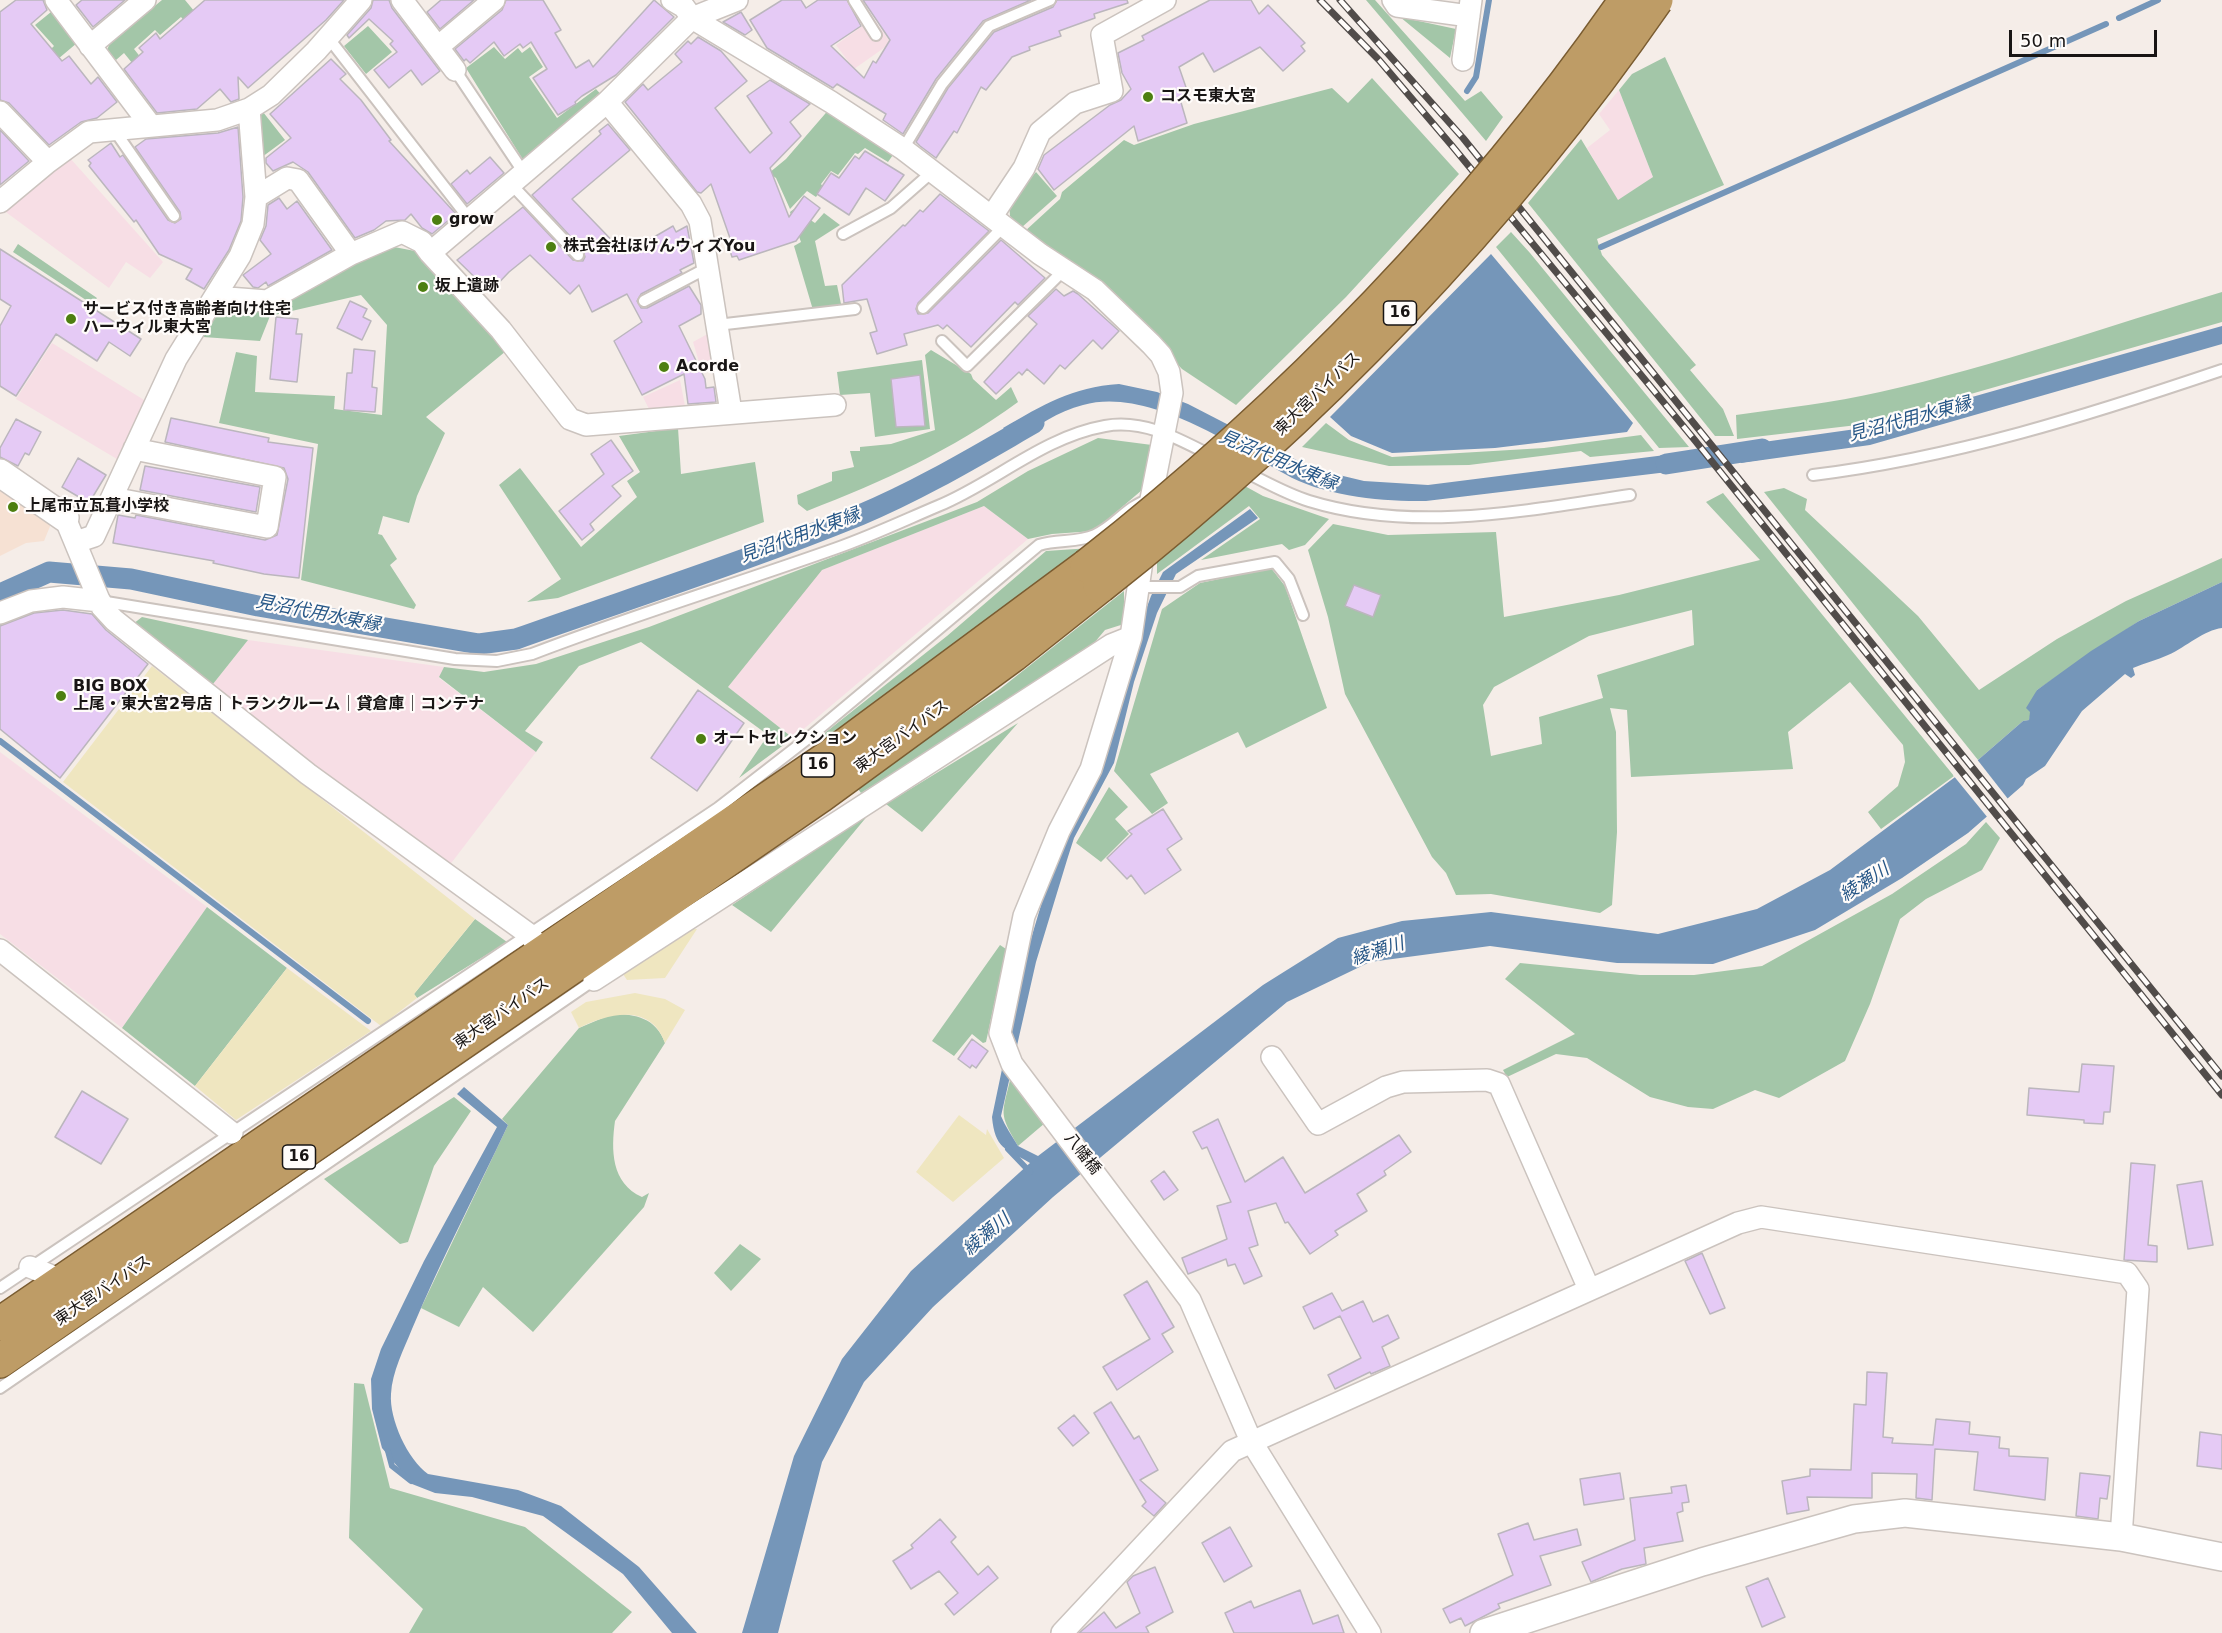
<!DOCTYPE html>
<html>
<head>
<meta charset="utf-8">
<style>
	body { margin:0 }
	#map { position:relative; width:2222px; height:1633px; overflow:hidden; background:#f5ede8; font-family:"DejaVu Sans",sans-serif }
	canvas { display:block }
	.scale { position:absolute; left:2009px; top:30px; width:148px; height:27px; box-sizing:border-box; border:3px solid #181514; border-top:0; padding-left:8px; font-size:18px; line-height:21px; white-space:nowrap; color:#181514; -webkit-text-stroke:4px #fffcfa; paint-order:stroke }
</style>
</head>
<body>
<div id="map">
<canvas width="2222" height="1633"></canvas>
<div class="scale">50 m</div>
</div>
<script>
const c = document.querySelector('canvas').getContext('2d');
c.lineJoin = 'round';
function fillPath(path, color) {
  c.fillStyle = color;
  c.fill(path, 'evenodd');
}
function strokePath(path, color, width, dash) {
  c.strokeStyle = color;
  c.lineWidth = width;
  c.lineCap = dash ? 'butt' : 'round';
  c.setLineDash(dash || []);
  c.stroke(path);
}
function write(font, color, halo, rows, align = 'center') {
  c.font = font + ' "DejaVu Sans","Noto Sans JP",sans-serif';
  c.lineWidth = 4.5;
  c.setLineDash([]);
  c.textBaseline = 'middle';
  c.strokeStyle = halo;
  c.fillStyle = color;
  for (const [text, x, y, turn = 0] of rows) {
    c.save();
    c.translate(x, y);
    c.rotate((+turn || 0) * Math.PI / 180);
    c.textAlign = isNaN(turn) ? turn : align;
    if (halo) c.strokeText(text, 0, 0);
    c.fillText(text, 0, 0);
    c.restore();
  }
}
const industrial = new Path2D(`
	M873 18 891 43 854 69 836 45Z
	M1619 90 1653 177 1618 201 1587 148 1610 130 1599 114Z
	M69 157 163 262 150 278 126 262 109 288 3 210Z
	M713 331 720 370 702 372 693 342Z
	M52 343 149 403 122 462 16 399Z
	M680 380 686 411H650L643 397Z
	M984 506 1028 539 793 738 728 687 819 571Z
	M248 640 444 667 439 678 536 752 449 866 350 794 213 684Z
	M0 752 207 907 122 1028 0 934Z`);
const education = new Path2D(`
	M0 489 51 524 44 541 26 543 0 556Z`);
const green = new Path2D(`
	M162 0H185L214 35 203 44 181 17 160 35 155 30 134 49 149 68 141 74 124 53 116 60 107 50 110 43Z
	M1366 0H1375L1465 101 1481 91 1503 117 1486 141Z
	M51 12 77 43 58 59 50 50 54 46 35 25Z
	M1400 17 1456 29 1450 58Z
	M368 26 392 52 366 74 344 46Z
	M494 47 505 59 518 48 522 53 530 47 543 67 529 77 557 118 596 89 604 98 525 163 466 68Z
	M1665 57 1724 185 1597 239 1602 255 1696 365 1690 370 1723 409 1734 436H1715L1528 203 1581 139 1618 200 1653 177 1619 90 1632 74Z
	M1372 78 1459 174 1346 297 1236 405 1182 369 1103 287 1024 232 1060 199 1062 192 1124 140 1134 145 1194 124 1332 88 1348 103Z
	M831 107 895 152 888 162 865 148 858 154 855 153 838 175 831 171 821 184 823 187 816 197 807 191 790 209 776 178 769 173 786 159Z
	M263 112 285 140 262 157 258 117Z
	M1036 172 1057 196 1021 228 1010 216 1009 203Z
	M794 209 815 223 824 213 840 225 815 241 825 286 837 285 841 304 813 310 794 246 801 242 790 212Z
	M1511 232 1530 253 1689 447 1659 448 1496 247Z
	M18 244 97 298 92 304 13 252Z
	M389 246 415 251 506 351 426 417 445 433 417 496 409 523 383 516 378 534 382 535 397 559 390 565 416 605 414 609 301 580 318 444 219 423 236 352 257 356 255 392 335 396 334 409 382 415 387 325 361 295 270 316 260 341 203 337 201 331 221 306Z
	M2222 292V322L1866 424 1737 439 1736 415C1784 408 1833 403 1880 392 1996 366 2108 326 2222 292Z
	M931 350 971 374 973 379 996 400 1011 387 1018 402C951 451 884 481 807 511L798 504 797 495 832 481V472L854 467 850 451H860V447L891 444 935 430 925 355Z
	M922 360 930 429 875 437 870 393 840 395 837 372Z
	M1326 423 1349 440 1392 457 1544 448 1641 435 1654 451 1590 457 1581 451 1469 465 1389 466 1302 447Z
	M678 428 681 474 755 462 764 522 558 598 527 602 561 579 499 485 520 468 581 547 637 497 627 481 640 472 619 436Z
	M1098 438 1152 445 1142 490 1094 531 1052 534 1028 539 984 506 822 570 728 687 793 738 739 778 768 735 641 642 579 666 525 731 543 742 536 752 439 677 444 667 484 672 536 664 649 627 977 502 1028 471Z
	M1243 485 1263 496 1329 519 1305 545 1289 550 1282 544 1201 560 1260 519 1249 506 1157 574V559Z
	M1784 488 1807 499 1805 510 1918 616 1979 690 2057 639 2126 601 2222 558V582L2139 621 2037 690 2029 720 2023 721 1978 760 1764 492Z
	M1723 493 1954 776 1881 829 1868 812 1898 786 1905 762 1903 745 1850 682 1788 732 1793 769 1631 777 1627 710 1610 708 1616 732 1617 832 1612 905 1600 913 1491 894 1456 895 1446 873 1432 857 1345 694 1328 617 1308 550 1333 524 1388 535 1496 532 1504 617 1619 595 1760 560 1706 502ZM1692 610 1694 645 1597 675 1603 698 1539 717 1542 744 1491 756 1483 705 1494 687 1589 636Z
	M1091 548 820 747 816 740 947 636 1046 551Z
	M1271 568 1285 586 1327 708 1246 748 1238 732 1150 774 1168 803 1152 814 1114 771 1162 609 1200 583Z
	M1124 591V624L1105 630 1084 655 861 793 856 786 1000 689Z
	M142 617 248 640 213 684 133 624Z
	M1018 723 922 832 886 804Z
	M1109 787 1128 807 1115 819 1129 834 1101 862 1076 843Z
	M869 814 771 932 732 905Z
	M1986 822 2000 838 1982 870 1926 899 1900 919 1870 1004 1845 1061 1779 1098 1755 1090 1713 1109 1688 1107 1650 1097 1587 1058 1556 1054 1507 1077 1503 1070 1575 1034 1505 979 1520 963 1640 975H1694L1762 966 1892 894 1966 844Z
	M207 907 287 968 195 1086 122 1028Z
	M475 919 507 942 417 998 414 994Z
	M1000 945 1006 949 986 1042 983 1043 972 1034 954 1056 932 1041Z
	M612 1014C636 1014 656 1018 665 1043L615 1121C611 1150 611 1183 642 1197L649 1193 644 1207 533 1332 483 1287 459 1327 421 1308 508 1125 502 1119 579 1028Z
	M1011 1076 1045 1123 1018 1146C998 1112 1002 1115 1011 1076Z
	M454 1097 471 1111 434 1166 408 1242 400 1244 324 1179Z
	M740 1244 761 1259 731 1291 714 1273Z
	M354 1383 364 1384 390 1488 525 1527 632 1612 612 1633H409L423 1609 349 1538Z`);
const sand = new Path2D(`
	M152 666 475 919 414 994 417 998 381 1026 63 782Z
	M687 928 697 929 665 978 627 980 623 974Z
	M287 968 371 1031 236 1120 195 1086Z
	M635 993 665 999 685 1010 665 1043C651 1003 609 1013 579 1028L571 1012 586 1002Z
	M959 1115 986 1135 987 1129 1004 1158 953 1202 916 1172Z`);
const water = new Path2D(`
	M1491 254 1633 423 1627 432 1495 448 1392 453 1351 436 1330 417Z
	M2222 326V344L1870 445 1741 463 1728 447 1863 428Z
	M1119 384 1157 392 1188 404 1314 469 1364 481 1428 485 1689 452 1701 468 1426 501C1384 502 1322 496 1285 474 1231 444 1147 387 1083 405 1058 411 1036 427 1015 441L1003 428C1043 405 1072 387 1119 384Z
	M1250 509 1258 518 1176 574 1157 613 1134 682 1114 763 1074 838 1067 860 1036 962 1001 1116C1005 1126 1012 1136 1018 1146L1038 1156 1263 985 1338 938 1402 921 1491 912 1658 934 1757 909 1830 870 1978 760 2023 721 2029 720 2030 712 2026 708 2037 690 2091 651 2139 621 2222 582V628C2204 630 2186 647 2168 655 2157 660 2145 663 2133 668L2135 675 2131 678 2125 674 2082 711 2045 766 2026 779 2023 785 1968 833 1902 878 1815 930 1713 964 1617 963 1490 946 1370 962 1287 1002 1053 1197 933 1307 864 1382 822 1462 778 1633H742L794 1456 842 1359 911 1271 1030 1163C1005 1148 995 1149 992 1117L1025 959 1058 848 1151 596 1163 572Z
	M464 1087 508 1125C476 1193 441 1260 412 1329 404 1349 392 1372 391 1394 389 1419 408 1460 428 1474L518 1490 561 1506 639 1567 697 1633H672L623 1574 543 1516 472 1497 435 1493 412 1484 382 1448 372 1409 371 1379 381 1349 424 1261 497 1127 457 1094Z`);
const pier = new Path2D(`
	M1976 758 2008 799 1988 818 1953 775Z`);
const stream = new Path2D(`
	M2119 18 2158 0
	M1467 91 1476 77 1489 0
	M1601 247 2106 24
	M0 741 368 1021
	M1008 1149 1030 1172
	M388 1451 392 1466 411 1481`);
const canal = new Path2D(`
	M1666 464 1762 449
	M0 594 49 572 131 579 258 606 479 644 516 639C631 598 747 561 860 515 920 490 978 455 1034 423`);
const building = new Path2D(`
	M16 0H43L47 10 31 24 62 61 69 56 91 84 98 77 117 102 97 118 81 122 49 145 9 103 0 100V12Z
	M82 0H125L93 27 76 5Z
	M205 0H344L326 20 248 88 238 77 239 99 231 102 220 89 197 109 157 113 124 69 143 52 139 48 156 33 160 39Z
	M373 0H389L392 8 440 71 422 85 411 70 389 88 374 70 397 52 390 44 393 41 369 19 349 38 347 35 371 8Z
	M441 0H474L440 29 427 12Z
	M506 0H543L561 30 555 33 576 68 589 60 593 67 654 0 674 17 616 75 582 96 575 102 576 104 558 115 533 78 547 69 531 42 523 48 520 44 504 56 494 42 470 63 466 59 464 61 455 49 502 10Z
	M782 0H801L806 8 818 0H847L861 26 831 46 864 78 873 61 876 63 890 40 863 0H1031L983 21 936 79 903 134 883 120 886 114 837 84 833 88 767 48 750 20Z
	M1057 0H1127L1128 3 1094 14 1095 18 1059 31 1061 36 1029 47 1030 50 1012 57 986 90 981 87 957 133 954 131 936 158 920 146 916 142 948 88 994 32 1053 7Z
	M1210 0H1251L1259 14 1268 5 1305 43 1301 46 1305 51 1283 71 1260 47 1214 72 1203 53 1179 67 1189 96 1180 99 1187 123 1138 141 1134 126 1054 190 1038 169 1044 155 1110 105 1121 100 1131 89 1122 73 1118 53 1144 40 1142 36Z
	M741 12 752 30 745 35 723 22Z
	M698 37 721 51 747 81 715 108 750 153 772 133 747 96 770 80 810 104 790 122 801 136 770 168 789 217 804 196 820 208 796 241 739 260 737 256 732 257 727 242 731 241 711 184 701 193 697 192 625 102 643 84 648 90 682 62 675 54 688 41 691 44Z
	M331 59 346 74 340 79 361 100 391 140 389 141 456 214 432 234 422 228 411 214 405 220 386 221 374 230 355 238 308 172 293 162 273 171 266 163V158L291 138 270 114Z
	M608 124 630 150 572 199 625 254 673 226 676 232 687 226 694 263 680 270 682 273 641 294 637 301 641 308H647L689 286 701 305V314L679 326 705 379 706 388 714 387 716 402 688 404 684 374 642 395 614 341 642 322 627 294 592 312 579 285 570 294 530 255 509 272 490 292 457 260 523 207 573 260 583 261 585 257 583 250 532 195 601 134 599 131Z
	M238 127 243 197 241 221 229 250 204 289 186 279 192 269 159 254 136 220 134 222 89 166 91 163 88 160 111 143 120 157 123 155 168 220 175 223 181 219 180 212 135 147 146 139 218 133Z
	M0 130 29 161 0 185Z
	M865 151 904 175 885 201 866 188 849 215 817 194 831 173 839 178 855 156 859 159Z
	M490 157 504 173 467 204 451 184 467 170 470 174Z
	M940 194 989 231 918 303 916 309 918 314 928 313 1001 240 1045 278 1018 305 1015 302 971 347 947 325 943 329 938 325 904 334 907 345 877 354 870 333 877 331 867 299 844 303 842 285 903 225 905 226 920 210 923 212Z
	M279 198 287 209 297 201 332 250 268 286 266 282 258 288 253 287 243 275 271 254 260 240 266 226 268 205Z
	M0 249 141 339 130 356 109 342 97 361 56 334 16 396 0 386V326L11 306 0 299Z
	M1056 289 1064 296 1073 291 1078 294 1119 331 1102 349 1093 340 1065 369 1060 365 1044 384 1027 369 1022 375 1019 372 996 394 984 382 1037 324 1028 316Z
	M350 301 367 309 363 317 371 321 362 340 337 328Z
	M276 317 298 319 296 334H302L297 382 270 379Z
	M354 349 375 351 372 387 377 388 375 412 344 410 347 373H352Z
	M920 375 925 426 896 427 891 379Z
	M171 418 269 438 268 442 313 448 299 578 264 574 213 563 214 561 113 543 118 515 135 518 136 515 265 540 277 535 288 479 284 468 165 442Z
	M16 419 41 432 29 455 25 453 18 466 0 457V448Z
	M611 440 633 471 612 486 621 496 590 524 594 530 582 540 559 511 604 474 591 454Z
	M78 458 106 475 89 503 62 487Z
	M145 466 260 487 256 512 140 490Z
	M1354 585 1381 595 1373 617 1345 606Z
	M63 610 92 614 106 630 148 664 60 778 0 729V626L34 613Z
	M698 690 744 723 697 791 651 758Z
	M1163 809 1182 839 1167 849 1181 870 1145 894 1131 875 1127 879 1107 858 1132 834 1128 831Z
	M972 1039 988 1051 976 1068 972 1065 970 1068 958 1059Z
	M2082 1064 2114 1066 2110 1112H2104L2103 1124 2084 1123V1120L2027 1115 2029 1088 2079 1092Z
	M82 1091 128 1119 101 1164 55 1137Z
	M1218 1119 1245 1182 1283 1157 1305 1193 1399 1135 1411 1152 1384 1171 1386 1175 1357 1194 1367 1211 1335 1231 1338 1235 1310 1254 1288 1222 1285 1223 1276 1203 1248 1211 1258 1245 1249 1248 1262 1276 1244 1284 1235 1264 1228 1266 1226 1259 1188 1274 1182 1258 1227 1239 1217 1206 1231 1202 1207 1147 1202 1149 1193 1132Z
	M2131 1163 2155 1165 2148 1245 2157 1246V1262L2124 1260Z
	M1164 1171 1178 1190 1164 1200 1151 1181Z
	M2202 1181 2213 1245 2188 1249 2177 1185Z
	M1702 1253 1725 1308 1710 1314 1685 1261Z
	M1147 1281 1174 1327 1162 1334 1173 1352 1117 1390 1103 1367 1150 1339 1124 1295Z
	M1332 1293 1342 1311 1363 1301 1373 1322 1388 1315 1399 1338 1382 1347 1390 1366 1371 1374 1370 1372 1335 1389 1328 1375 1361 1358 1340 1316 1314 1329 1303 1307Z
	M1867 1372 1887 1373 1883 1437 1893 1438 1892 1443 1933 1445 1936 1419 1970 1422 1969 1434 2000 1437 1999 1448 2009 1449V1456L2048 1458 2045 1500 1974 1490 1978 1452 1935 1449 1932 1500 1916 1498 1917 1474 1872 1473V1498L1807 1497 1809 1510 1787 1514 1782 1481 1810 1476V1469L1851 1470 1854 1404 1866 1405Z
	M1111 1402 1134 1439 1139 1436 1158 1470 1140 1480 1166 1503 1154 1516 1142 1506 1146 1502 1094 1413Z
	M1074 1415 1089 1433 1073 1446 1058 1428Z
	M2200 1432 2222 1435V1469L2197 1466Z
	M1620 1473 1624 1499 1584 1505 1580 1479Z
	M2080 1473 2110 1476 2107 1499 2100 1498 2098 1519 2076 1516Z
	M1686 1485 1689 1502 1682 1503 1683 1511 1677 1513 1683 1541 1644 1548 1646 1564 1622 1569 1591 1582 1582 1562 1635 1540 1630 1498 1672 1493 1671 1487Z
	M940 1519 956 1537 951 1542 978 1575 988 1566 998 1578 954 1615 945 1604 958 1593 939 1571 911 1589 893 1561 913 1548 911 1545Z
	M1528 1523 1534 1540 1577 1529 1581 1545 1540 1556 1551 1585 1498 1604 1500 1608 1465 1626 1461 1618 1450 1623 1443 1609 1513 1575 1498 1534Z
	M1230 1527 1252 1566 1224 1582 1202 1543Z
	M1155 1567 1173 1612 1146 1627 1149 1633H1079L1104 1612 1116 1628 1140 1613 1127 1582 1133 1576Z
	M1768 1578 1785 1617 1762 1627 1746 1587Z
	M1300 1590 1313 1624 1338 1615 1344 1633H1234L1225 1613 1251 1601 1254 1608Z`);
const service = new Path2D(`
	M854 0 876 35
	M327 36 470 220
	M455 70 524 173
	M115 131 174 216
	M903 149 942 84 989 26 1050 0
	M511 184 578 255
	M843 234 891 208 932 172
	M644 301 707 268
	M923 308 1004 226
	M717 325 855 309
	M942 341 967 366 1065 269
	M1243 471C1264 481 1286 494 1309 501 1413 533 1524 511 1630 495
	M1813 475C1953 458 2089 415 2222 370
	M1139 590 1148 587H1180L1198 576 1275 562 1289 579 1303 615
	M100 601 455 659 497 661 532 654C633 615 736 584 837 548 871 536 905 520 938 506 994 483 1043 437 1105 426 1144 419 1179 439 1212 456
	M0 1288 718 808 807 739 1039 545C1057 539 1078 543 1095 535 1117 525 1126 506 1151 499
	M0 1388 594 980 592 978`);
const minor = new Path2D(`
	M56 0 151 126
	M402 0 455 70
	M672 0 684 7 692 18 831 102 903 149 1040 254 1095 290 1151 344 1161 355 1169 372 1172 393 1151 499 1131 637 1091 769 1059 831 1024 916 1000 1033 1012 1064 1190 1300 1251 1441 1370 1633
	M1393 0 1397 6 1469 16
	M90 46 145 0
	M439 46 494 0
	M1463 60 1471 0
	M607 102 691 204 700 221 731 412
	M0 112 48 162
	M0 202 48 162 89 132 217 120 249 109 271 95 316 51 361 0
	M992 216 1024 168 1040 132 1075 103 1112 91 1102 35 1165 0
	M430 253 501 330 570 419 586 425 835 405
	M351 254 402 232 422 242 430 253 607 102 692 18 737 0
	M215 297 267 301 351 254 298 180 287 178 256 197
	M112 498 267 527 275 477 134 449
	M65 518 102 607 114 620 308 774 530 935 544 955
	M76 542 94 536 176 359 240 256 253 224 256 197 249 109
	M0 613 31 601 63 597 100 601
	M0 950 232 1133
	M594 980 1111 645 1131 637
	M1272 1057 1318 1124 1386 1087 1403 1082 1487 1080 1499 1084 1589 1289
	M30 1267 64 1281
	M1062 1633 1232 1451 1738 1223 1761 1217 2127 1273 2138 1289 2121 1537`);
const tertiary = new Path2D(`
	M0 473 65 518
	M1484 1633 1702 1562 1854 1519 1905 1513 2121 1537 2222 1557`);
const trunk = new Path2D(`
	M0 1324 832 755 1087 566
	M0 1361 820 796 1013 655 1100 586`);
const rail = new Path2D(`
	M1320 0 1379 60 1453 147 1693 438 2222 1095
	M1340 0 1463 138 2222 1076`);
const trunkBridge = new Path2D(`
	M1087 566C1290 407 1479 212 1626 0
	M1100 586C1312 419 1503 221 1656 0`);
const markers = [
	[1148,97,6,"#4d7f10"],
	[437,220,6,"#4d7f10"],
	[551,247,6,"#4d7f10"],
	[423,287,6,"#4d7f10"],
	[71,319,6,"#4d7f10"],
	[664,367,6,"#4d7f10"],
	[13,507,6,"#4d7f10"],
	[61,696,6,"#4d7f10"],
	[701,739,6,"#4d7f10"]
];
const shields = [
	[1400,313,33],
	[818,765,33],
	[299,1157,33]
];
const shieldNames = [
	["16",1400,313],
	["16",818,765],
	["16",299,1157]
];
const poiNames = [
	["コスモ東大宮",1160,97],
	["grow",449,220],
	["株式会社ほけんウィズYou",563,247],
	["坂上遺跡",435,287],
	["サービス付き高齢者向け住宅",83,310],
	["ハーウィル東大宮",83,328],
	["Acorde",676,367],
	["上尾市立瓦葺小学校",25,507],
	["BIG BOX",73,687],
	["上尾・東大宮2号店｜トランクルーム｜貸倉庫｜コンテナ",73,705],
	["オートセレクション",713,739]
];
const streetNames = [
	["東大宮バイパス",1318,394,-44],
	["東大宮バイパス",902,737,-36],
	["東大宮バイパス",502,1014,-35],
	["八幡橋",1082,1154,52],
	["東大宮バイパス",103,1291,-34]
];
const waterNames = [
	["見沼代用水東縁",1910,420,-15],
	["見沼代用水東縁",1278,461,23],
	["見沼代用水東縁",800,536,-20],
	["見沼代用水東縁",318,614,11],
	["綾瀬川",1865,883,-33],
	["綾瀬川",1378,952,-18],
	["綾瀬川",987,1235,-40]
];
fillPath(industrial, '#f7dee5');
fillPath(education, '#f6e1d3');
fillPath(green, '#a3c6a8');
fillPath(sand, '#efe6c0');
fillPath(water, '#7596b9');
fillPath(pier, '#f5ede8');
strokePath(stream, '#7596b9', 6);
strokePath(canal, '#7596b9', 21);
fillPath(building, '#e5caf5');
strokePath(building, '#bbb6bd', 1.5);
strokePath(service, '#cbc3be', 14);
strokePath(minor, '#cbc3be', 24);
strokePath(tertiary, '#cbc3be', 30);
strokePath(trunk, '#7a5c31', 36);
strokePath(service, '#fff', 10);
strokePath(minor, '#fff', 21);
strokePath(tertiary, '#fff', 27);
strokePath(trunk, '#be9c66', 33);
strokePath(rail, '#514c4a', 7);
strokePath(rail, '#fffcfa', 4.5, [14]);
strokePath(trunkBridge, '#7a5c31', 36, []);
strokePath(trunkBridge, '#be9c66', 33);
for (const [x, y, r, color] of markers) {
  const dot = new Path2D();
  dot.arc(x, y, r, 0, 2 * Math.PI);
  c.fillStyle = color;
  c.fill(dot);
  strokePath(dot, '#fffcfa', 2);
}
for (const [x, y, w] of shields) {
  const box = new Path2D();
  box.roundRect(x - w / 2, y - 12, w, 24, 4.5);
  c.fillStyle = '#fffcfa';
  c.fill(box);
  strokePath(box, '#181514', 1.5);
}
write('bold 15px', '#181514', null, shieldNames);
write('bold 16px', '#181514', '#fffcfa', poiNames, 'left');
write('16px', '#181514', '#fffcfa', streetNames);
write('italic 18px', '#275787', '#fffcfa', waterNames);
</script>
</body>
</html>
